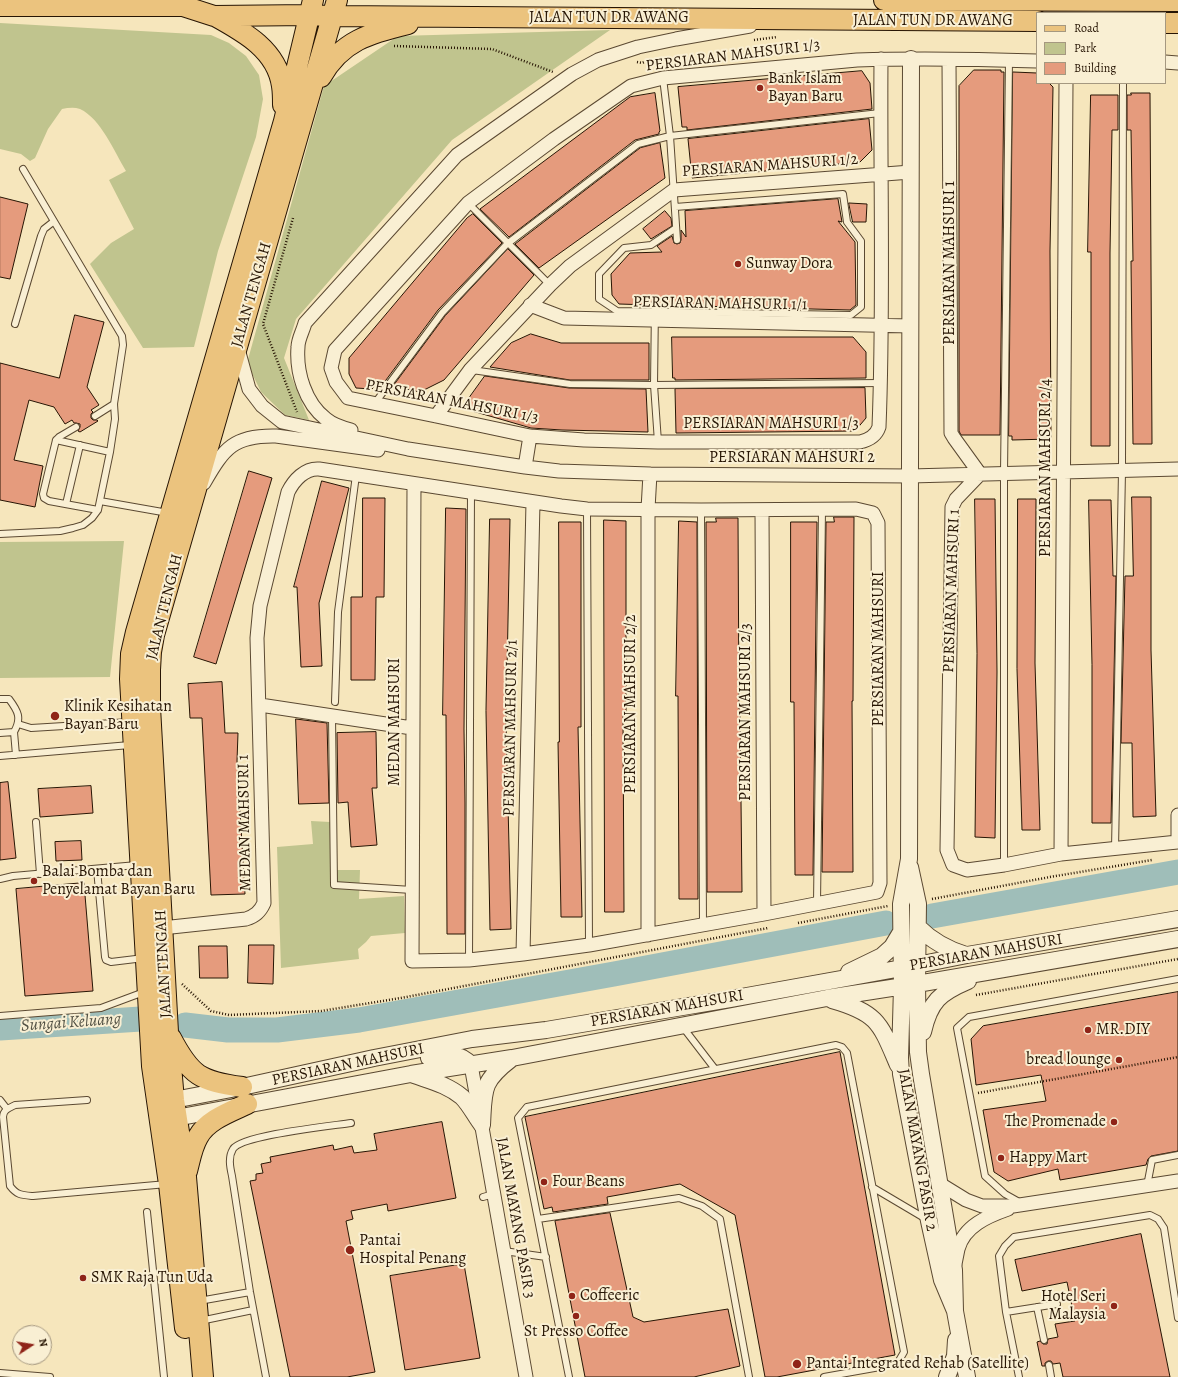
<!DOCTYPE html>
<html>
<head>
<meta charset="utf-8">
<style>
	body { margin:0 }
	#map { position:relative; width:1178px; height:1377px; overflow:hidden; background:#f6e6bc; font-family:Alegreya,serif }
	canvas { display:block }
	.legend { position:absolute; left:1036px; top:12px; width:130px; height:72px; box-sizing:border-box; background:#f9efd3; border:1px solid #a59880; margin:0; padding:5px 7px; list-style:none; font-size:12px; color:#271504 }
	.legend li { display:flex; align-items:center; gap:8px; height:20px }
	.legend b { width:20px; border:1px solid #a59880 }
	.north { position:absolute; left:12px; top:1325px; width:40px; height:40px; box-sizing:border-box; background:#f9efd3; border:1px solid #a59880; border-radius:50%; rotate:78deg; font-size:11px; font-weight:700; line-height:16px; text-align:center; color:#271504 }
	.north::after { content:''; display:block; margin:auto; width:14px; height:18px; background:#8f2418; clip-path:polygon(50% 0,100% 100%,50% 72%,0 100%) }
</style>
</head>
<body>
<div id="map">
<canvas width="1178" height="1377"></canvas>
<ul class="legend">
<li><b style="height:5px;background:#ebc37e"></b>Road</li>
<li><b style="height:11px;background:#c0c48e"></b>Park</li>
<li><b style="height:11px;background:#e59b7d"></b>Building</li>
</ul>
<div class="north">N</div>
</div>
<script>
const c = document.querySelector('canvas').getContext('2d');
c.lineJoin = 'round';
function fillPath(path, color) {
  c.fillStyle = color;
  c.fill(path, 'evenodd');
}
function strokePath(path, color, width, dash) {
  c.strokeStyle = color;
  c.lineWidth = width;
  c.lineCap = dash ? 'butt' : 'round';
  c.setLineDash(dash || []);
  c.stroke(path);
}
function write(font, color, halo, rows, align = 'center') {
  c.font = font + ' Alegreya,serif';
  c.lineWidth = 4;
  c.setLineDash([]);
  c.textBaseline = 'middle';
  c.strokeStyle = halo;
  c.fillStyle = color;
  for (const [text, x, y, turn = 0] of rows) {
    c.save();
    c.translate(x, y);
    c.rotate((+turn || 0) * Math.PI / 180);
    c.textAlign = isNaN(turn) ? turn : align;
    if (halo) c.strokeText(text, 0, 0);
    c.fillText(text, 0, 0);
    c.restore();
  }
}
const green = new Path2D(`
	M0 23 211 35 229 43 246 56 259 75 263 99 256 137 218 251 194 347 143 348 90 264 111 243 134 229 109 180 126 171C114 151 101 119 80 109 74 107 68 108 62 109L48 129 35 158 30 161 21 154 0 149Z
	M610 30 452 140 296 319 284 358 309 420 285 415 261 392 247 363 324 86 398 36Z
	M124 541 110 677 0 678V542Z
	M311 821 330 822 332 870H360L359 899 404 896 405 933 371 936 366 942 358 949 359 959 281 968 277 847 313 844Z`);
const river = new Path2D(`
	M932 916 1178 872
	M185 1025 228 1030H277L359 1020 614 974 886 923
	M0 1028 141 1019`);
const building = new Path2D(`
	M974 70H1001V72H1004L1000 435H961L959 431V86Z
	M862 71 870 83 872 109 687 130V127H682L678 87Z
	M1013 72 1037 73V83H1049L1053 87 1050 251 1051 439 1012 440V436H1009Z
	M655 93 660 131 659 132V134L635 140 509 237 480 209 630 97Z
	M1131 93H1150L1152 444H1133L1131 261H1133L1131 130H1127V95H1131Z
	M1091 95H1118V130H1112L1110 253V446H1091V252H1088Z
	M869 119 872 150 860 162 692 178 688 139Z
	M660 143 665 178 539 268 515 244 640 148Z
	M0 197 28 204 10 279 0 277Z
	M838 199 842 222 838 221 855 242 856 305 850 310 659 305V302L655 301H652L651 305 619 304 612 295 611 274 630 253 662 252 657 246 672 236 674 243 677 244 680 243 681 240V230L686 237 685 211Z
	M849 203 867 204 866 222H853Z
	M665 211 671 218 672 226 651 239 643 229Z
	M473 214 502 243 438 310 383 384 377 383 372 389 356 388 349 374V358L467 218Z
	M508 249 534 275 444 380 420 392 393 386 445 316Z
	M75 315 104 322 87 387 99 405 91 410 93 412 91 414V418L93 420H97L98 421 80 432 78 431 80 427V424L76 423H74L72 420 65 424 54 407 29 400 14 460 43 466 35 507 0 500V363L59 378Z
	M531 334 561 343H649V380H570L490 367 511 343Z
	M672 337H853L866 352V378L675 380V378H673Z
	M485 376 569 388 646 389 648 432 562 430 531 428 462 408Z
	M865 388 866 418 855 431 676 433 675 389Z
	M249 471 272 478 216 664 194 657Z
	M322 481 349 488 319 603 322 666 301 667 297 587H294Z
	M1132 497H1151V650L1156 816 1133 817 1132 743H1121L1125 576H1133Z
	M363 498H385L384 597H376L375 680H351V597H362Z
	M975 499H995L997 672 995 838 975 837 977 654Z
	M1018 499H1036L1035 663 1040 830H1022L1017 669Z
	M1089 500H1111L1113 576H1116L1111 823H1092V665Z
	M446 508 466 509 464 729 465 803V934H447L446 715H443Z
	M834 517H854L853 701H852L853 872H822L826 522H834Z
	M716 518H738L739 709H740L742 892H707L706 522H716Z
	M490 519H510L506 722 511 929 490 930 486 711Z
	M604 520 626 521V714H623L624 912H605Z
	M679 521 697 522 698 899H679L678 696H676Z
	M559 522H581V727H578L582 917H561L558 742H559Z
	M791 522H817L813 875H795L794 702H791Z
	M222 682 225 733H238L237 761 245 894 211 895 202 718H190L188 684Z
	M296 719 327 723 329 803 299 804Z
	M376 732 377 788H372L377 845 351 847 348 802 338 803 337 733Z
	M8 782 16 858 0 860V783Z
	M91 786 93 813 40 817 38 789Z
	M81 841 82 860 56 861 55 842Z
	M84 883 93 991 25 996 16 889Z
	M249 945H274L273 984 248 983Z
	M199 946H227L228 978H200Z
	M1178 992V1151L1151 1156 1148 1159 1146 1165 1060 1180 1058 1169 1008 1181 994 1172 983 1110 1046 1101 1041 1075 976 1085 971 1039 983 1026Z
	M840 1052 895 1355 777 1377H765L735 1215 680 1184 607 1197 608 1204 553 1212 552 1207 544 1209 525 1117Z
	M442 1122 456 1198 388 1211 387 1204 351 1211 353 1219 346 1221 375 1372 347 1377H290L250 1181 256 1180V1174L263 1173 261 1164 271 1162 270 1157 333 1145 334 1150 352 1146 354 1153 377 1150 374 1134Z
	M610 1213 633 1317 644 1322 728 1309 740 1366 694 1377H585L555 1221Z
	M1141 1234 1170 1377H1063L1060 1363 1053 1364 1051 1361H1048L1045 1363V1366H1042L1037 1342 1040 1341 1043 1344H1047L1048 1339 1058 1337 1055 1324 1075 1321 1067 1282 1022 1291 1015 1260Z
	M464 1264 480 1358 405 1370 390 1276Z`);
const path = new Path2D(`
	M754 40 777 37
	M394 46 492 49 553 72
	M637 62 642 63 649 60
	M293 218 263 324 297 412
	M932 899 1050 877 1152 860
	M798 923 888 906
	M182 984 211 1011 229 1015 321 1011 401 998 768 928
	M976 995 1178 959
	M978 1093 1178 1057`);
const service = new Path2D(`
	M663 78 670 136 677 240
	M468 203 550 285
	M675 207 843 194 847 222 861 241V307L851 315 617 311 599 299V274L624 248 651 245 676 228
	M655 305 654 385 658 442
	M15 324 41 236 44 229 53 222
	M472 370 570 384 654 385 881 383
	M375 403 442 313 507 244 638 144 670 136 880 113
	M95 416 114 404
	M56 440 59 437 76 427
	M100 501 168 513
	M66 504 80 445
	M587 509 589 945
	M98 510 49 501 44 498 43 494 56 440 110 452
	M701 510 703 925
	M0 534 60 531 73 528 83 525 92 518 98 510 110 452 115 419 114 404 123 345 122 336 23 169
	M0 699H9C18 711 22 718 14 732
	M335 702 338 612 356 475
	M332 716 334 885 412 890
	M18 724 31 728 130 722
	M0 733 14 732 16 755
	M0 756 130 745
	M36 822 40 874
	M1115 849 1122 471 1123 83
	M1004 865V473L1009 60
	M97 869 105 957 106 960 111 962 144 958
	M0 879 13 876 137 865
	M817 903 822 510
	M469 960 471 492
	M0 1016 101 1008 144 992
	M682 1026 715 1069
	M0 1100 7 1109
	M87 1100 15 1105C9 1108 3 1110 3 1117L10 1186C17 1195 21 1195 33 1196L167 1184
	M1147 1186 1152 1160 1178 1155
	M872 1187 926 1219
	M483 1197 494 1194
	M1021 1203 1005 1194 985 1176 957 1028 969 1017 1178 979
	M147 1212 164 1377
	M538 1219 679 1198 702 1206 720 1219 749 1377
	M504 1251 546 1257
	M199 1301 250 1292
	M1037 1307 1044 1340
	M1006 1312 1057 1304
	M200 1321 253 1310
	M1049 1365 1051 1377
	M0 1373 50 1377
	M266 1377 250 1292 232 1176C230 1167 228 1157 233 1149 242 1135 331 1126 351 1123
	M569 1377 518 1118 527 1107 836 1045 842 1047 847 1053 904 1352 897 1364 824 1377
	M1019 1377 1006 1312 999 1256 1005 1246 1014 1237 1150 1215 1158 1219 1164 1228 1178 1318`);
const minor = new Path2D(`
	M881 59C880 182 884 304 879 427 876 436 869 440 860 442H658L584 440 530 436 436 416 348 398 336 382 331 368 335 350 468 203 554 139 631 86 663 78 857 60C917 58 977 59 1037 61
	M949 60 951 433 954 438 980 474
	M1165 62 1178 63
	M530 305 564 318 910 326
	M238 349 249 389 262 406 282 422 408 449 525 467 559 471 650 474 910 476 1178 469
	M436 416 470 370 550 285 570 266 674 190 911 172
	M351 430C343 428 333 425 326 419 305 403 296 372 298 347 298 339 303 331 305 323L457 155 572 74 598 60 638 47 676 39 750 26
	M525 467 530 436
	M980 474 956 499 952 507 947 850 953 865 967 870 1004 865 1061 854 1178 842V815
	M204 483C224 448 234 435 276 436L378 450
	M762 510 764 914
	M260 705 412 728
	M1061 854 1066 83
	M162 928 246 919C255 916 260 912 264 903L257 638 260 606 288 492C294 480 305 468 319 469L561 506 587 509 701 510 856 509 873 513 878 523 880 883 877 892 764 914 589 945 523 954 469 960 412 961 414 484
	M648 935V509L650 474
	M523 954 533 502
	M471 1065 526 1377
	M940 1184 966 1200 982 1206H1013L1178 1181
	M955 1264C956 1259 957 1254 958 1249 964 1226 988 1216 1008 1209`);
const tertiary = new Path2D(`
	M911 59 909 859 901 904 902 987 900 1058 901 1074 929 1221 942 1280 955 1311
	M910 867 918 904 917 984 918 1052 921 1074 954 1270 955 1311 967 1377
	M918 927C932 941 946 949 966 955
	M849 972 882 956 892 947 901 932
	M832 1000C878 1013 880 1023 898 1065
	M923 1032C930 1001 940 993 968 981
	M429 1058C445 1055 459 1051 471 1065
	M414 1075C431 1081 448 1085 462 1097 470 1105 475 1116 482 1125
	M163 1102 242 1087 374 1058 472 1039 546 1030 730 999 902 968 967 955 1178 919
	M165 1120 411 1074 512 1058 827 998 917 984 1178 939
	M482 1125C484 1090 481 1082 511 1059
	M947 1377 955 1356 956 1340`);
const primary = new Path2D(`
	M884 0 1178 1
	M0 6H183L214 16 310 15 333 16 1037 21
	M215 16C244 32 277 50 282 86 283 92 283 99 283 105
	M1165 23H1178
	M321 77C341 41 370 33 408 24
	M171 1038C191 1076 200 1081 242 1087
	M187 1171C190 1160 192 1147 198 1137 207 1120 230 1112 247 1104
	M185 1328 169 1184 152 1066 130 679 131 654 136 632 284 121 313 0
	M203 1377 186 1177 174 1100 168 1032 150 707V670L151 652 154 635 337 0`);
const markers = [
	[760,88,4,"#8f2418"],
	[738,264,4,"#8f2418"],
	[55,716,5,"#8f2418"],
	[34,881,4,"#8f2418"],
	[1088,1030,4,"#8f2418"],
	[1119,1060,4,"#8f2418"],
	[1114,1122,4,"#8f2418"],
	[1001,1158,4,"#8f2418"],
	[544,1182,4,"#8f2418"],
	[350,1250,5,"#8f2418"],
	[83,1278,4,"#8f2418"],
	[572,1296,4,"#8f2418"],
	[1114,1306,4,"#8f2418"],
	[576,1316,4,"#8f2418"],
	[797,1364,5,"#8f2418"]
];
const streetNames = [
	["JALAN TUN DR AWANG",609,18],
	["JALAN TUN DR AWANG",933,21],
	["PERSIARAN MAHSURI 1/3",733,56,-7],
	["PERSIARAN MAHSURI 1/2",770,166,-4],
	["PERSIARAN MAHSURI 1",950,263,-90],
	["JALAN TENGAH",252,295,-74],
	["PERSIARAN MAHSURI 1/1",720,304,1],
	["PERSIARAN MAHSURI 1/3",452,402,11],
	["PERSIARAN MAHSURI 1/3",771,424],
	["PERSIARAN MAHSURI 2",792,458],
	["PERSIARAN MAHSURI 2/4",1046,468,-90],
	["PERSIARAN MAHSURI 1",952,591,-88],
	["JALAN TENGAH",165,607,-76],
	["PERSIARAN MAHSURI",879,649,-90],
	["PERSIARAN MAHSURI 2/2",631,704,-90],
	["PERSIARAN MAHSURI 2/3",746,712,-90],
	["MEDAN MAHSURI",395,722,-90],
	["PERSIARAN MAHSURI 2/1",511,728,-89],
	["MEDAN MAHSURI 1",245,823,-91],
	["PERSIARAN MAHSURI",986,953,-10],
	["JALAN TENGAH",164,964,-93],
	["PERSIARAN MAHSURI",667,1009,-10],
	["PERSIARAN MAHSURI",348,1065,-12],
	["JALAN MAYANG PASIR 2",917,1150,80],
	["JALAN MAYANG PASIR 3",515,1218,80]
];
const poiNames = [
	["Bank Islam",768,79],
	["Bayan Baru",768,97],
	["Sunway Dora",746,264],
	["Klinik Kesihatan",64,707],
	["Bayan Baru",64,725],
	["Balai Bomba dan",42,872],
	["Penyelamat Bayan Baru",42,890],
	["MR.DIY",1096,1030],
	["bread lounge",1111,1060,"right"],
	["The Promenade",1106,1122,"right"],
	["Happy Mart",1009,1158],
	["Four Beans",552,1182],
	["Pantai",359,1241],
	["Hospital Penang",359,1259],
	["SMK Raja Tun Uda",91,1278],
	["Coffeeric",580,1296],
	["Hotel Seri",1106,1297,"right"],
	["Malaysia",1106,1315,"right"],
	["St Presso Coffee",576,1332,"center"],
	["Pantai Integrated Rehab (Satellite)",806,1364]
];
const waterNames = [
	["Sungai Keluang",71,1023,-4]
];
fillPath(green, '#c0c48e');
strokePath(river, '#9fbeb9', 25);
fillPath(building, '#e59b7d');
strokePath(building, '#271504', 1);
strokePath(service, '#5b4932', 8);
strokePath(minor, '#5b4932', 15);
strokePath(tertiary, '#5b4932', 18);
strokePath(primary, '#271504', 22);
strokePath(path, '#271504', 2.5, [1, 2]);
strokePath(service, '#f9efd3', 6);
strokePath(minor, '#f9efd3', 13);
strokePath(tertiary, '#f9efd3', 16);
strokePath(primary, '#ebc37e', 20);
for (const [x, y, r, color] of markers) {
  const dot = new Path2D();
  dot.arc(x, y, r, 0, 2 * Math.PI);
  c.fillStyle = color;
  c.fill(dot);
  strokePath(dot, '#f9efd3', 1.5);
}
write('16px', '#271504', '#f9efd3', streetNames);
write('16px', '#271504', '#f9efd3', poiNames, 'left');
write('italic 17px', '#515043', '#f9efd3', waterNames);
</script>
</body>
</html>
